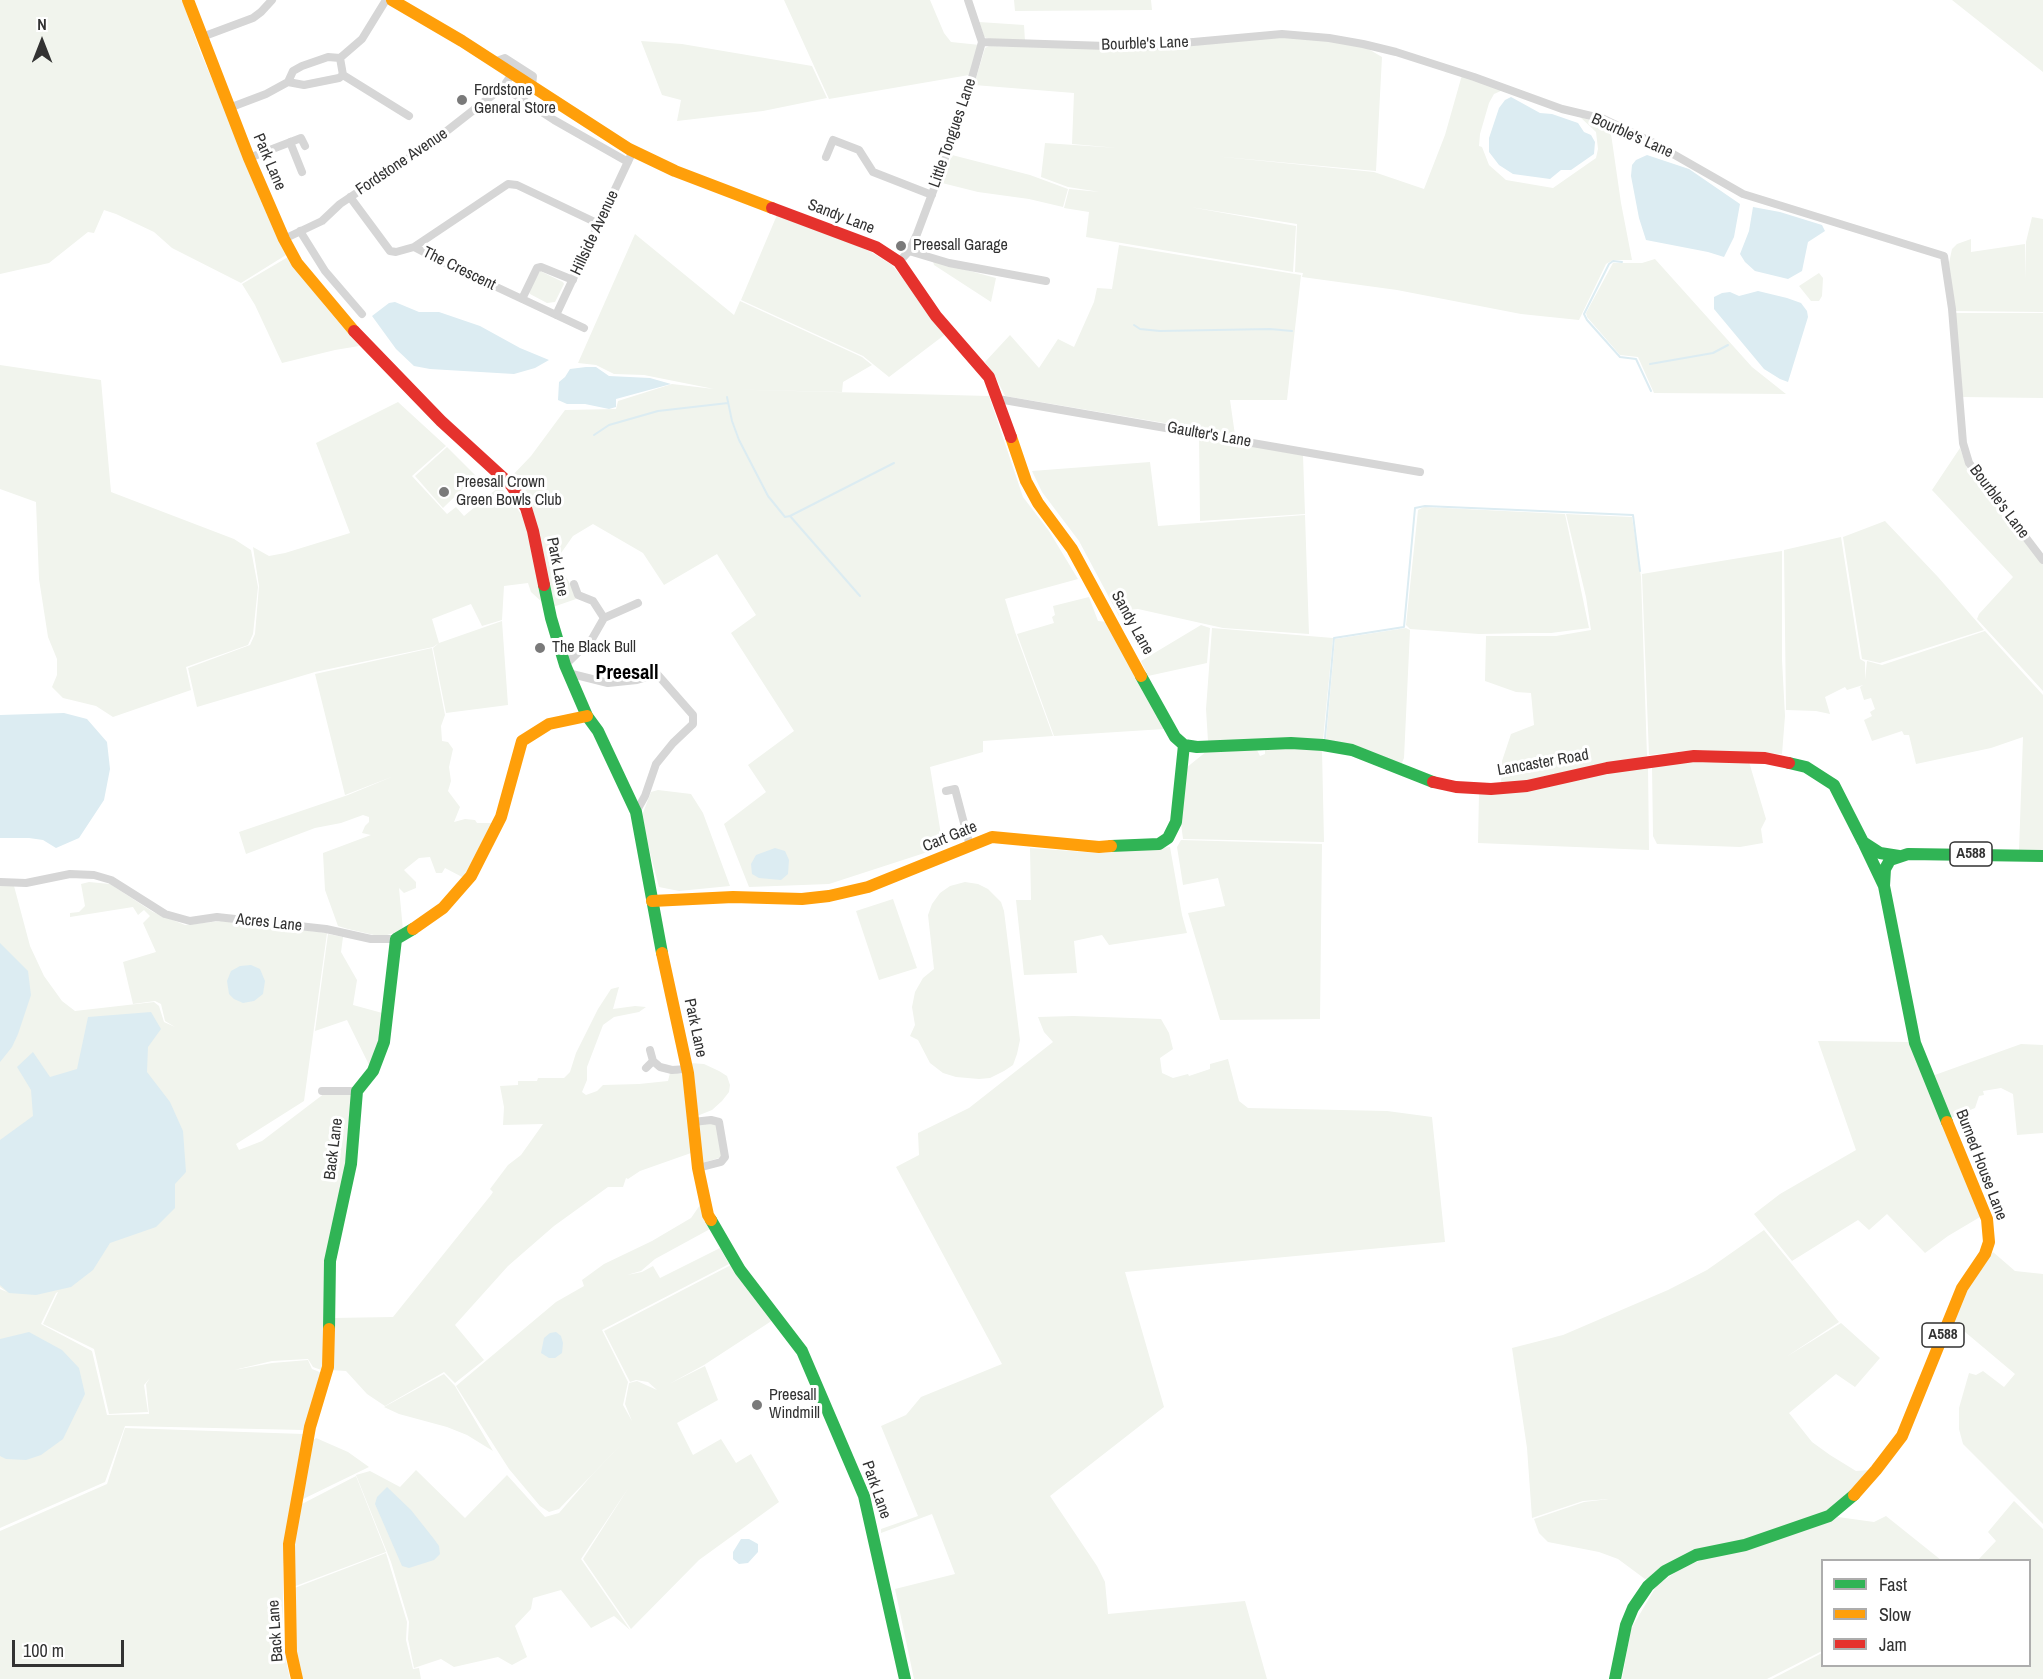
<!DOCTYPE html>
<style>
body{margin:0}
#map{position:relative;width:2043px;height:1679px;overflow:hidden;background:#fff;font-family:"Archivo Narrow",sans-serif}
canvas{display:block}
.legend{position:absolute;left:1821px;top:1559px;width:210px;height:108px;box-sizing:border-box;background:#fff;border:2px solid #adadad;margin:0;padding:8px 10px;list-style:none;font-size:18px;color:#323232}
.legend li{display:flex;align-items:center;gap:12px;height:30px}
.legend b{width:30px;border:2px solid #adadad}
.north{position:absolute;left:12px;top:12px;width:60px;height:60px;-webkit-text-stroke:4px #fff;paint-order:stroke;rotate:0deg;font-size:16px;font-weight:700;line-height:24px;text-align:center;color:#323232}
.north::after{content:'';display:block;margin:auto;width:21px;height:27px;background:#323232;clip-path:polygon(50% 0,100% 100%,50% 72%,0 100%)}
.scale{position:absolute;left:12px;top:1640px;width:112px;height:27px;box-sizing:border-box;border:3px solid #323232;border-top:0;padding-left:8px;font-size:18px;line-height:21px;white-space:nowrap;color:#323232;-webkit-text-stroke:4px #fff;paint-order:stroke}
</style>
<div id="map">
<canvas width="2043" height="1679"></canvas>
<ul class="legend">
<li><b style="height:8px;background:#30b455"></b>Fast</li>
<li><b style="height:8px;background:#ff9f0a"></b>Slow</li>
<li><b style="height:8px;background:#e5322d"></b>Jam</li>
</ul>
<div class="north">N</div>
<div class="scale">100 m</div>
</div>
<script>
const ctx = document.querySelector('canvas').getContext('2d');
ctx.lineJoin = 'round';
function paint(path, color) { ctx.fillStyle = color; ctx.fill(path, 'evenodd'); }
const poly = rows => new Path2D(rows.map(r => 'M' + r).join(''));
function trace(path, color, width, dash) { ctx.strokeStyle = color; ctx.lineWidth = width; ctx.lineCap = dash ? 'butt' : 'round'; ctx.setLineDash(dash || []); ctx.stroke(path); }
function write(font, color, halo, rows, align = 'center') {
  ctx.font = font + ' "Archivo Narrow",sans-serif'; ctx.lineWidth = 6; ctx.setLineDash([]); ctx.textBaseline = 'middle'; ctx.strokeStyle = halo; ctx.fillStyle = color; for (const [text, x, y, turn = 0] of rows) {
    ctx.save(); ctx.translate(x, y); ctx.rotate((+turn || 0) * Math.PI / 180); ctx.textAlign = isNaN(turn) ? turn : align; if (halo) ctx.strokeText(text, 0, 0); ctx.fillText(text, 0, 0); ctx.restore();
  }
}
paint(poly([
 [0,0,182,0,200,51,286,255,241,283,172,248,154,232,116,214,104,210,94,233,88,232,49,263,0,274],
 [784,0,930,0,944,33,951,42,980,45,969,75,829,99],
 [1014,0,1151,0,1152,10,1015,11],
 [1952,0,2043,0,2043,72],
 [979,22,1024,25,1025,41,989,39,984,37],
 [1276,36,1331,40,1365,47,1382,57,1376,171,1213,156,1374,172,1424,189,1445,135,1462,75,1503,90,1494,94,1489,103,1480,134,1479,146,1482,147,1489,165,1506,180,1553,188,1596,158,1598,149,1596,132,1580,117,1610,127,1621,203,1632,260,1613,260,1606,264,1579,320,1521,314,1397,290,1302,277,1303,273,1295,272,1297,224,1190,207,1296,226,1293,272,1086,237,1089,212,1064,208,1069,189,1100,192,1068,187,1041,177,1045,143,1118,148,1072,144,1074,93,974,85,985,48,989,46,1140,50],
 [641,41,682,44,812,66,827,98,763,111,677,121,681,100,662,95],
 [952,155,1030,175,1068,189,1063,207,1029,199,978,192,942,183],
 [777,215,839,237,871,252,892,265,947,333,889,377,863,356,741,300],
 [2032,217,2043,219,2043,312,1953,311,1949,263,1952,249,1957,244,1971,239,1971,252,2025,244,2025,280,2026,242],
 [635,234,734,315,740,301,862,357,872,365,843,382,842,392,715,389,989,396,1023,497,1049,531,1078,579,1005,599,1015,632,1053,736,983,741,983,752,930,767,943,847,829,884,749,887,724,824,766,792,748,765,794,731,731,633,756,615,717,554,664,585,643,553,593,524,573,536,559,556,562,570,573,589,576,599,553,607,510,478,531,456,565,410,616,409,618,401,672,384,714,389,644,375,614,374,596,365,578,363],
 [1119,245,1301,275,1287,400,1230,400,1235,435,1005,396,995,376,985,362,1010,335,1039,368,1058,339,1074,347,1094,302,1097,288,1112,289],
 [288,257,325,306,359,346,335,350,282,363,255,305,242,284],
 [1655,259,1752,367,1786,394,1654,393,1638,357,1620,355,1587,317,1586,313,1613,263,1642,263],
 [933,261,996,278,991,302,934,265],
 [540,271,563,282,564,284,555,302,547,303,530,294,529,291],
 [1819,273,1823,278,1822,296,1819,301,1811,301,1799,286],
 [1953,313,2043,313,2043,398,1962,397],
 [0,365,101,380,111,492,234,539,251,550,258,587,253,634,248,645,186,667,191,690,113,717,96,706,63,698,52,687,57,675,57,659,48,637,39,579,36,502,0,489],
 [398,402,446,446,412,476,447,514,456,507,464,516,500,486,508,496,530,526,543,603,531,592,528,583,504,586,502,620,482,626,471,604,432,619,439,643,433,647,315,672,197,707,188,668,250,645,255,634,259,586,253,547,269,556,285,553,350,533,316,443],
 [1199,435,1303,455,1305,514,1200,521],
 [447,447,476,476,443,508,415,476],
 [1960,448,1967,468,2043,565,2043,691,1977,619,1979,614,2013,577,1932,490],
 [1150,462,1158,526,1305,515,1309,634,1223,628,1138,609,1127,610,1119,616,1079,541,1042,492,1032,471],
 [1424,507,1565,514,1589,628,1551,633,1530,633,1479,634,1410,629,1406,625,1418,510],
 [1566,514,1632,517,1641,577,1647,756,1541,780,1501,785,1502,761,1511,734,1534,725,1531,693,1516,692,1485,681,1486,636,1556,636,1591,630,1586,597],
 [1885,521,1938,577,1984,630,1880,663,1862,659,1843,537],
 [1841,537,1860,659,1865,662,1865,680,1867,661,1882,665,1985,631,2043,695,2043,851,2019,850,2023,737,1991,748,1916,764,1909,735,1904,735,1902,731,1872,741,1864,720,1872,716,1870,712,1875,709,1871,698,1864,700,1860,687,1863,685,1847,690,1845,687,1825,697,1830,714,1816,711,1786,710,1784,550],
 [1782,551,1782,660,1785,716,1782,754,1695,750,1649,755,1642,574],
 [1089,597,1098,621,1108,622,1164,729,1054,736,1017,634,1054,623,1052,617,1055,615,1053,606],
 [502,621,508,705,446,713,433,648,439,643],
 [1201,625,1210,628,1207,663,1148,676,1141,661],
 [1212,628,1333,638,1323,740,1208,741,1206,709],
 [1406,628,1410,630,1404,758,1401,765,1355,745,1326,740,1335,639],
 [432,648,445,715,441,726,442,741,448,742,453,749,449,767,451,781,448,791,460,807,454,822,465,819,475,820,477,823,494,823,464,878,445,868,442,873,436,873,430,857,419,858,404,870,416,882,416,888,404,893,399,888,403,930,387,935,374,935,348,929,338,926,325,890,323,853,371,835,362,833,365,826,369,822,369,817,363,815,341,823,315,828,246,854,239,832,348,795,394,776,345,795,315,674],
 [1302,748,1322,750,1324,842,1183,839,1181,823,1186,768,1207,751,1257,750,1260,756,1265,754,1265,749],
 [1684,761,1749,762,1766,819,1761,829,1763,843,1740,847,1657,844,1653,836,1652,765],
 [1648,766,1649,850,1478,843,1479,793],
 [658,790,691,794,703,813,730,886,679,891,659,887,641,818,651,792],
 [1181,840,1322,844,1320,1019,1220,1020,1188,913,1225,906,1218,878,1183,885,1177,847],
 [1170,847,1182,915,1187,933,1109,945,1102,935,1074,941,1077,973,1024,975,1016,900,1031,900,1030,848,1098,853],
 [89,882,110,884,153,912,185,925,221,921,327,933,304,1101,236,1144,239,1150,262,1141,325,1093,351,1094,352,1106,324,1371,313,1367,308,1359,272,1361,234,1370,272,1363,308,1360,312,1369,322,1373,304,1430,125,1426,105,1482,0,1528,0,1289,7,1292,0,1287,0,885,14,886,30,946,44,976,62,1001,75,1011,154,1002,159,1006,164,1022,175,1027,165,1021,161,1004,155,1001,133,1004,123,962,156,952,143,923,150,916,144,910,138,915,133,907,70,917,70,913,79,912,85,906,81,884],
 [58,1292,43,1324,94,1349,109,1414,148,1412,144,1385,150,1378,146,1384,149,1414,107,1415,92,1351,41,1324,56,1293],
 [965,882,978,884,988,889,1001,902,1004,911,1020,1040,1017,1054,1013,1065,1004,1071,990,1078,979,1079,956,1077,943,1073,930,1063,918,1040,910,1036,915,1025,912,1007,915,992,923,978,934,969,928,915,932,904,940,893,950,886],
 [893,899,917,968,879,980,856,911],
 [328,934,343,937,341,952,357,980,353,1005,386,1014,371,1069,347,1020,315,1031],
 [619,987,613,1009,635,1006,646,1007,639,1012,614,1017,603,1025,587,1067,587,1080,582,1092,586,1095,597,1091,603,1085,639,1084,668,1081,670,1073,674,1072,684,1075,691,1153,640,1171,628,1179,626,1178,623,1187,608,1187,554,1226,508,1266,455,1325,484,1360,455,1383,444,1372,385,1406,367,1394,346,1371,330,1370,332,1318,393,1317,491,1195,493,1192,490,1189,508,1165,521,1155,543,1124,503,1125,504,1107,500,1086,518,1085,518,1081,537,1081,538,1078,564,1078,570,1072,576,1053,598,1009,611,989],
 [1073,1016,1161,1019,1169,1033,1173,1049,1160,1058,1162,1073,1173,1078,1188,1074,1189,1076,1210,1069,1210,1064,1228,1059,1239,1101,1248,1108,1387,1111,1432,1117,1445,1242,1125,1272,1164,1407,1050,1496,1097,1566,1105,1582,1108,1614,1245,1601,1267,1679,914,1679,895,1589,955,1574,932,1514,881,1533,881,1529,918,1516,881,1426,906,1415,921,1397,1002,1364,896,1167,919,1155,918,1133,969,1108,1053,1042,1044,1032,1038,1017],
 [1818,1041,1910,1042,1980,1217,1948,1236,1925,1253,1887,1214,1869,1230,1858,1220,1792,1261,1754,1214,1780,1194,1856,1150],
 [2021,1044,2043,1045,2043,1133,2017,1135,2013,1094,2001,1088,1983,1091,1984,1095,1979,1096,1975,1108,1948,1119,1932,1076],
 [690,1063,704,1064,719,1071,727,1076,730,1085,729,1092,722,1101,712,1110,697,1116],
 [711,1122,716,1124,722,1157,703,1163,698,1125],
 [700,1205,710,1229,655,1259,641,1271,627,1275,642,1272,653,1266,660,1278,720,1248,729,1264,602,1330,628,1382,623,1405,632,1421,625,1404,629,1383,637,1381,657,1390,648,1382,636,1380,630,1382,604,1331,731,1265,773,1320,704,1365,669,1384,705,1366,718,1400,677,1423,693,1455,721,1439,736,1463,751,1454,779,1502,699,1560,631,1629,583,1559,629,1487,581,1559,630,1630,614,1616,591,1628,561,1590,533,1598,531,1609,515,1626,527,1657,512,1665,498,1657,454,1667,441,1659,414,1668,408,1639,409,1622,391,1562,356,1475,370,1471,400,1487,416,1470,465,1518,507,1475,545,1517,559,1513,591,1476,636,1429,559,1509,549,1512,540,1506,509,1469,456,1386,556,1302,584,1286,582,1280,604,1264,652,1241,691,1218],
 [1764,1230,1839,1322,1786,1357,1841,1323,1880,1358,1855,1387,1836,1374,1789,1413,1812,1442,1830,1455,1856,1471,1870,1470,1833,1509,1650,1580,1645,1579,1618,1559,1599,1552,1548,1542,1539,1533,1534,1519,1584,1502,1609,1499,1583,1501,1532,1518,1527,1448,1512,1348,1563,1335,1668,1290,1707,1270],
 [1993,1252,2015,1271,2043,1274,2043,1524,1963,1444,1959,1429,1959,1408,1969,1373,1976,1375,1983,1371,2004,1387,2015,1374,1952,1321,1965,1291],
 [444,1374,455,1386,493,1451,467,1435,447,1427,399,1414,384,1407],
 [125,1428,304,1434,289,1513,283,1567,283,1646,290,1679,0,1679,0,1531,107,1484],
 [316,1438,348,1452,369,1467,299,1501,311,1442],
 [356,1476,386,1552,293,1587,290,1550,300,1505],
 [2014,1501,2043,1529,2043,1679,1772,1679,1822,1653,1822,1666,2030,1666,2030,1560,1978,1560,1996,1541,1988,1532],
 [1886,1516,1941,1560,1822,1560,1822,1651,1767,1679,1622,1679,1631,1629,1657,1585,1692,1561,1791,1534,1838,1517,1874,1522],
 [386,1553,407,1622,406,1640,413,1669,419,1668,421,1679,301,1679,293,1645,292,1589]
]), '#f1f4ed');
paint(poly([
 [1511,97,1540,113,1552,114,1578,123,1584,132,1591,135,1595,142,1594,154,1571,170,1561,170,1550,179,1513,174,1499,165,1489,152,1489,138,1499,108,1505,100],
 [1647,155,1689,169,1740,204,1734,237,1724,257,1708,252,1646,240,1639,218,1631,176,1632,165,1636,160],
 [1753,207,1780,212,1822,225,1825,231,1808,242,1802,271,1788,279,1755,271,1745,262,1740,254,1749,231],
 [1758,291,1787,298,1801,303,1807,311,1808,317,1788,382,1780,379,1764,369,1714,309,1714,297,1722,293,1730,292,1739,296],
 [395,302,419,312,439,312,480,326,520,348,549,360,535,368,514,374,430,369,414,366,396,349,372,316,389,303],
 [586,367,596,367,609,376,650,378,671,384,616,399,616,407,609,409,585,404,567,404,558,400,559,382,565,377,570,369],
 [64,713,87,719,107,742,110,769,104,800,79,838,56,848,43,840,29,838,0,838,0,715],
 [775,848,785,851,789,860,788,874,781,880,759,878,752,874,751,864,756,855],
 [0,943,28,971,31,995,18,1034,12,1047,0,1062],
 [251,965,260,969,265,981,263,994,254,1001,243,1003,234,999,229,994,227,981,231,971,240,966],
 [151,1012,161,1029,148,1047,147,1072,170,1102,183,1131,186,1172,175,1184,175,1208,156,1227,110,1243,93,1270,71,1287,36,1295,9,1293,0,1285,0,1140,33,1116,31,1090,17,1067,33,1052,50,1077,77,1069,88,1017],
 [29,1332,62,1350,79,1368,85,1394,63,1439,41,1455,26,1460,6,1459,0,1456,0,1339],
 [556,1332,561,1336,563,1343,562,1353,555,1358,549,1358,541,1353,544,1338,550,1333],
 [387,1487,411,1510,434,1539,439,1546,440,1554,434,1560,409,1568,402,1566,375,1504,377,1497],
 [741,1539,749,1539,758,1544,758,1552,748,1563,739,1564,733,1559,733,1552]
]), '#dcecf2');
trace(poly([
 [1622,262,1613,261,1609,264,1584,314,1587,320,1620,357,1636,359,1651,391],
 [1134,325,1140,329,1160,331,1270,329,1292,331],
 [1650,364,1713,353,1728,345],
 [727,397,732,421,739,440,768,496,785,517,790,516,860,596],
 [594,435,609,425,658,411,728,403],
 [790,516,894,463],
 [1325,738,1334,638,1404,627,1415,508,1425,506,1633,515,1640,571]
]), '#dcecf2', 2);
trace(poly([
 [202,37,253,18,261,12,272,0],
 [982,42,1138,47,1282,34,1329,38,1363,44,1396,52,1474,77,1562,109,1604,119,1652,142,1743,194,1944,256,1952,309,1963,443,1969,463,2043,560],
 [494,62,505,58,533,76,532,87],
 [343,75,409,116],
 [288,82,304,85,339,78,343,75,340,58],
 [503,87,554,120,628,162],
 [229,108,266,94,288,82,293,71,302,66,328,57,340,58,362,39,386,0],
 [290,142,302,172],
 [826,157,833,140,859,150,873,172,932,195],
 [249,158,301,138,305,146],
 [350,197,390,251,396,252,414,247,441,261,584,328],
 [300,231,325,271,362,314],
 [284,239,322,221,340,204,434,141,503,87,512,74],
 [414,247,508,184,517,185,599,224],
 [909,251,949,263,1046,281],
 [899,262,909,251,917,234,935,186,966,99,982,42,968,0],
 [522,299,537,268,541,267,573,280],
 [556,315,633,151],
 [998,399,1420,472],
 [574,584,578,595,593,601,604,618],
 [565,665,592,639,604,618,638,603],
 [568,673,608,683,637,680,657,674,693,715,693,724,673,743,656,764,645,796,636,812],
 [946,791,955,789,970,846],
 [0,882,26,883,70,874,94,875,111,880,165,914,190,921,217,917,326,929,371,939,396,939],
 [650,1050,653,1061,660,1067,672,1070,687,1069],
 [646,1068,653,1061],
 [322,1091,357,1091],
 [693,1122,711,1120,719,1122,725,1157,721,1162,698,1168]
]), '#d6d6d6', 8);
trace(poly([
 [544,585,551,618,565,665,587,716,598,731,636,812,662,953],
 [1141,676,1175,737,1184,745,1197,747,1291,743,1323,745,1352,750,1433,782],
 [1789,763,1806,767,1834,785,1863,842,1880,853,1899,856],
 [1864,844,1884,886],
 [1111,846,1159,844,1168,838,1176,822,1184,745],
 [1947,1122,1915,1043,1884,886,1885,869,1890,860,1908,854,2043,856],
 [711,1220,740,1270,802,1351,864,1496,905,1679],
 [329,1329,330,1261,351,1164,357,1091,373,1071,384,1042,396,939,413,929],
 [1615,1679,1626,1625,1633,1608,1648,1586,1665,1571,1696,1555,1745,1545,1829,1516,1854,1495]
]), '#30b455', 12);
trace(poly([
 [188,0,249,158,284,239,297,263,354,331],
 [392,0,462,41,629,149,675,171,772,208],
 [1011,437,1026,481,1038,503,1072,549,1141,676],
 [652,901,733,897,802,899,829,896,868,887,992,837,1099,847,1111,846],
 [413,929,443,908,471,876,501,817,522,741,549,724,587,716],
 [662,953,688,1073,698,1168,708,1215,711,1220],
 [1854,1495,1876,1470,1902,1436,1962,1288,1985,1254,1989,1242,1987,1219,1947,1122],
 [297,1679,291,1652,289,1544,310,1427,328,1367,329,1329]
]), '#ff9f0a', 12);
trace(poly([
 [772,208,876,247,899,262,936,316,989,377,1011,437],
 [354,331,441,421,511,485,526,508,533,531,544,585],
 [1433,782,1456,787,1491,789,1527,786,1607,768,1694,756,1765,758,1789,763]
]), '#e5322d', 12);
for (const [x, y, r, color] of [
 [462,100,6,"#7a7a7a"],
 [901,246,6,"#7a7a7a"],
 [444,492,6,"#7a7a7a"],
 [540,648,6,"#7a7a7a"],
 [757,1405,6,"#7a7a7a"]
]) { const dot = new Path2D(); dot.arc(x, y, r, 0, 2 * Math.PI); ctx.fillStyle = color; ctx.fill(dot); trace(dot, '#fff', 2); }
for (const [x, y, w] of [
 [1971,854,42],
 [1943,1335,42]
]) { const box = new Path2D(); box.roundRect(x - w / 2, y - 12, w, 24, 4.5); ctx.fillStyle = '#fff'; ctx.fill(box); trace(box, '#323232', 1.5); }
write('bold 15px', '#323232', null, [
 ["A588",1971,854],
 ["A588",1943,1335]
]);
write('16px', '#323232', '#fff', [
 ["Bourble's Lane",1145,44,-2],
 ["Little Tongues Lane",953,133,-71],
 ["Bourble's Lane",1632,136,24],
 ["Park Lane",269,162,67],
 ["Fordstone Avenue",402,162,-34],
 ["Sandy Lane",841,217,21],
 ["Hillside Avenue",595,233,-65],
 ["The Crescent",459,269,26],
 ["Gaulter's Lane",1209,435,10],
 ["Bourble's Lane",1999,502,53],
 ["Park Lane",557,567,79],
 ["Sandy Lane",1132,623,61],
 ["Lancaster Road",1543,763,-10],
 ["Cart Gate",950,837,-22],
 ["Acres Lane",269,923,6],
 ["Park Lane",695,1028,78],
 ["Back Lane",334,1149,-83],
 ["Burned House Lane",1981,1165,69],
 ["Park Lane",876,1490,71],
 ["Back Lane",276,1631,-94]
]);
write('16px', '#323232', '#fff', [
 ["Fordstone",474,91],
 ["General Store",474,109],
 ["Preesall Garage",913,246],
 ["Preesall Crown",456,483],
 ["Green Bowls Club",456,501],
 ["The Black Bull",552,648],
 ["Preesall",769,1396],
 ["Windmill",769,1414]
], 'left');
write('bold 20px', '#000', '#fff', [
 ["Preesall",627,674]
]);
</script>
